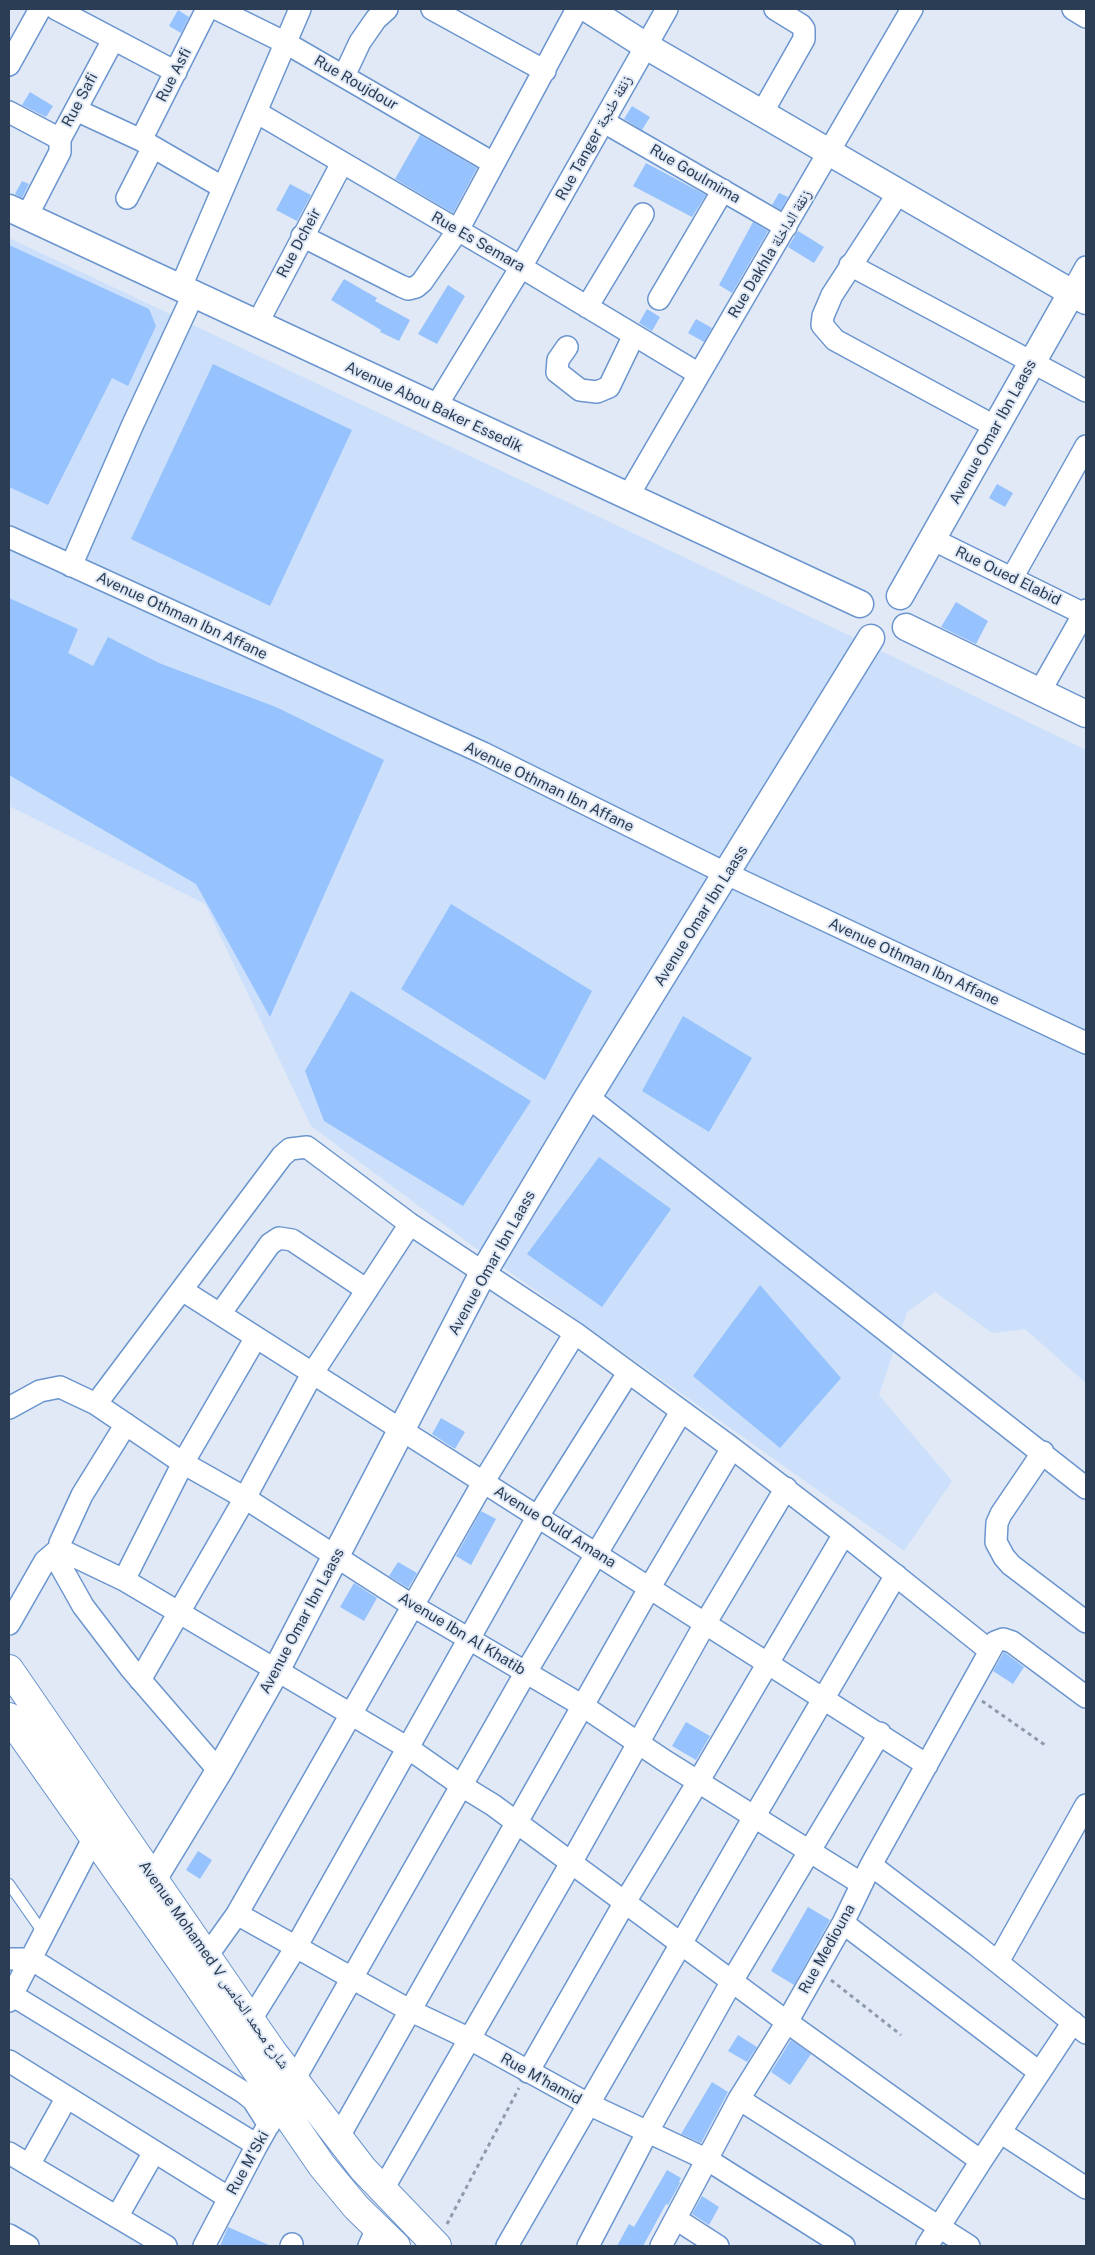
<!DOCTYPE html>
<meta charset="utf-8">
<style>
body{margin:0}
#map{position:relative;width:1095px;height:2255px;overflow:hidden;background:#e0e9f5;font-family:"Public Sans",sans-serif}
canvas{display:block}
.frame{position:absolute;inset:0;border:10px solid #2b3d55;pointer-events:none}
</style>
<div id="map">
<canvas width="1095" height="2255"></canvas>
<div class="frame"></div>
</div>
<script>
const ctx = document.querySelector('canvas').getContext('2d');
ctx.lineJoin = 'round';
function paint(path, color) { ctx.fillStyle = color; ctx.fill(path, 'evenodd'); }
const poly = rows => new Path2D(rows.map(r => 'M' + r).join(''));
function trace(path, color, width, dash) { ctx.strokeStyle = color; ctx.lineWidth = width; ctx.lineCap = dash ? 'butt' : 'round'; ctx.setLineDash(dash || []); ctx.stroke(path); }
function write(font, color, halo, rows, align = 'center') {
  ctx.font = font + ' "Public Sans","Noto Naskh Arabic",sans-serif'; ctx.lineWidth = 4; ctx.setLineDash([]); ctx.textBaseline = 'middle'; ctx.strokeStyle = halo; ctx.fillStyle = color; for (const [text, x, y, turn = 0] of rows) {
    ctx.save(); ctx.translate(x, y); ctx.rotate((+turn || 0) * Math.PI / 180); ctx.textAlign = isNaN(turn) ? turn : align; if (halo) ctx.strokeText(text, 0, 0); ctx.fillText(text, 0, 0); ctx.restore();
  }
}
paint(poly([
 [9,238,838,630,1086,750,1086,1383,1025,1329,992,1333,935,1292,907,1312,879,1395,952,1481,904,1551,470,1244,311,1126,205,904,9,806]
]), '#cce0fb');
paint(poly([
 [178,10,189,17,181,33,169,26],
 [30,92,53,106,46,117,22,105],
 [632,106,650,117,642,130,624,119],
 [420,135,477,168,453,213,395,179],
 [646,163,706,195,692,217,633,186],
 [22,181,29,184,22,198,15,194],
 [290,184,311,195,297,221,276,210],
 [779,193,788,197,781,210,772,205],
 [753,222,768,231,732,293,719,285],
 [798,231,824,247,814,263,788,247],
 [9,245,149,309,156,326,128,386,112,378,48,505,9,487],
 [344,279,377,298,375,301,410,320,399,341,380,332,381,330,331,300],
 [448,285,465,296,437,344,418,334],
 [647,309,660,317,652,331,639,323],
 [696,319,712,328,704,342,688,333],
 [213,364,352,430,270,606,131,539],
 [997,484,1013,493,1005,507,989,498],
 [9,598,78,629,68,653,93,666,108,637,159,663,276,707,384,760,270,1017,196,884,9,775],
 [956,602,988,621,976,644,941,627],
 [451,904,592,991,545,1080,401,989],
 [351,991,531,1101,463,1206,324,1121,305,1071],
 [683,1016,752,1058,709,1132,642,1091],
 [599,1157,671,1209,602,1307,527,1254],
 [760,1285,841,1378,780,1448,693,1376],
 [441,1418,465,1432,455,1449,432,1434],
 [481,1511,496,1519,471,1565,456,1556],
 [398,1562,417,1573,408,1588,389,1576],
 [354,1583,377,1598,364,1621,340,1607],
 [1004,1652,1024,1667,1013,1684,993,1671],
 [686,1722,710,1736,696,1760,672,1746],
 [198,1851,212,1860,200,1879,186,1870],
 [808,1907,830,1920,794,1985,771,1971],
 [738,2035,757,2047,747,2062,728,2051],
 [791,2040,811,2054,790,2085,771,2072],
 [712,2082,728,2092,701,2143,681,2134],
 [667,2170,681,2178,679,2182,680,2183,668,2205,666,2204,643,2246,617,2246,629,2224,634,2227],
 [702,2196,719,2207,709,2225,692,2214],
 [228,2227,271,2246,220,2246]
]), '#96c2fe');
const service = poly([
 [9,1884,44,1934]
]);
const minor = poly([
 [56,9,176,72],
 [217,9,286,43,493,163],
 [432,9,545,71],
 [1073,9,1086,17],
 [9,65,40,9],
 [344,76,360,42,376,19,387,9],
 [76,110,141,140,222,187],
 [9,112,60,139],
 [256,112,521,267,699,374],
 [762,113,804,39,804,29,801,25,775,9],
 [604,122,786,227],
 [141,140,207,9],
 [899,192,832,295,823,316,822,325,835,340,996,427],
 [127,198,153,147],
 [27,216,60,152,60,139,113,40],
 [302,236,401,286,408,289,416,287,422,282,458,230,577,9],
 [850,265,1086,391],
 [180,289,300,9],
 [1072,292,1086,267],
 [659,299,723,190],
 [587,307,643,214],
 [257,324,342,163],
 [567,347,558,360,557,372,580,390,597,392,609,387,634,335],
 [435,408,521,267,667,9],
 [627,498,912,9],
 [9,537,483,753,727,874,1086,1043],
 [932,539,1084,614],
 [71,566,133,424,193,295],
 [1012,578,1086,446],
 [1039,693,1086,610],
 [588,1097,1086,1488],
 [182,1290,927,1765],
 [220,1314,270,1244,279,1238,292,1240,367,1290],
 [96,1404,282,1156,290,1149,307,1147,410,1224,575,1333,732,1448,844,1534,989,1650],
 [9,1408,40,1391,60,1387,96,1404,183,1463,245,1498,413,1606,583,1706,665,1761,862,1884],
 [126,1424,82,1495,60,1543,58,1556,60,1565,83,1606,131,1669,219,1771],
 [1043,1452,1001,1514,997,1523,996,1542,1004,1557,1011,1565,1086,1622],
 [124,1580,183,1463,255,1339],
 [9,1624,45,1561,59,1549,124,1580,408,1748,462,1786,493,1805,787,2022,981,2161],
 [140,1680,245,1498,312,1374,410,1224],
 [871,1865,976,1945,1086,2033],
 [237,1914,411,2011,470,2039,588,2104,708,2160,844,2246],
 [843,1923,1039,2072],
 [207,1956,237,1914,484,1481,575,1333],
 [9,1959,31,1959,243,2092,253,2100,269,2125],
 [998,1962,1086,1805],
 [12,1995,257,2145],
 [9,2001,94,1837],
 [250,2021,296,1947,538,1516,628,1373],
 [9,2061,229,2198],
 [528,2072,625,1902,698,1782,844,1534],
 [739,2099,969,2246],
 [1000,2132,1086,2188],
 [338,2138,650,1587,732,1448],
 [9,2153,166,2246],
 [29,2165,67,2097],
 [383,2189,571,1863,706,1622,786,1488],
 [117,2217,154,2152],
 [676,2219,718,2246],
 [9,2235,28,2246],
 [204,2246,257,2145,526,1672,681,1412],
 [291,2246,292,2244],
 [369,2246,377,2229],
 [507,2246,754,1817,896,1575],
 [588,2246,648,2131,732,1981,880,1733],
 [661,2246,739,2099,787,2022,843,1923,871,1865,995,1642,1003,1639,1012,1642,1086,1697],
 [927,2246,981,2161,1073,2022]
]);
const tertiary = poly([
 [588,9,646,46,1086,301],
 [9,208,860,604],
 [900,596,1072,292],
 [906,627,1086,714],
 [143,1896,219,1771,277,1669,483,1273,588,1097,871,638]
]);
const primary = poly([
 [9,1669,272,2051,363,2169,437,2246],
 [9,1717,188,1971,322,2166,356,2207,396,2246]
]);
trace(service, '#6b95ce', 12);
trace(minor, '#6b95ce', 24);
trace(tertiary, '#6b95ce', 29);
trace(primary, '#6b95ce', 30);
trace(poly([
 [982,1701,1045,1745],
 [831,1980,901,2035],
 [447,2224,519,2088]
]), '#8e9bad', 3, [4, 4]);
trace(service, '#fff', 10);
trace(minor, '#fff', 21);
trace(tertiary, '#fff', 26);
trace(primary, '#fff', 28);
write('15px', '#2b3d55', '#e0e9f5', [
 ["Rue Asfi",174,75,-63],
 ["Rue Roujdour",356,83,30],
 ["Rue Safi",80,100,-62],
 ["Rue Tanger زنقة طنجة",594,138,-61],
 ["Rue Goulmima",695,174,30],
 ["Rue Es Semara",478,242,30],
 ["Rue Dcheir",299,243,-62],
 ["Rue Dakhla زنقة الداخلة",770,254,-59],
 ["Avenue Abou Baker Essedik",434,407,25],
 ["Avenue Omar Ibn Laass",993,432,-61],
 ["Rue Oued Elabid",1008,576,26],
 ["Avenue Othman Ibn Affane",182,616,25],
 ["Avenue Othman Ibn Affane",549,787,26],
 ["Avenue Omar Ibn Laass",701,916,-58],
 ["Avenue Othman Ibn Affane",914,962,25],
 ["Avenue Omar Ibn Laass",492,1263,-61],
 ["Avenue Ould Amana",555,1527,32],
 ["Avenue Omar Ibn Laass",302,1621,-62],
 ["Avenue Ibn Al Khatib",462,1634,31],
 ["Rue Mediouna",827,1949,-61],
 ["Avenue Mohamed V شارع محمد الخامس",214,1965,55],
 ["Rue M'hamid",541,2079,29],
 ["Rue M'Ski",248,2163,-61]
]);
</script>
